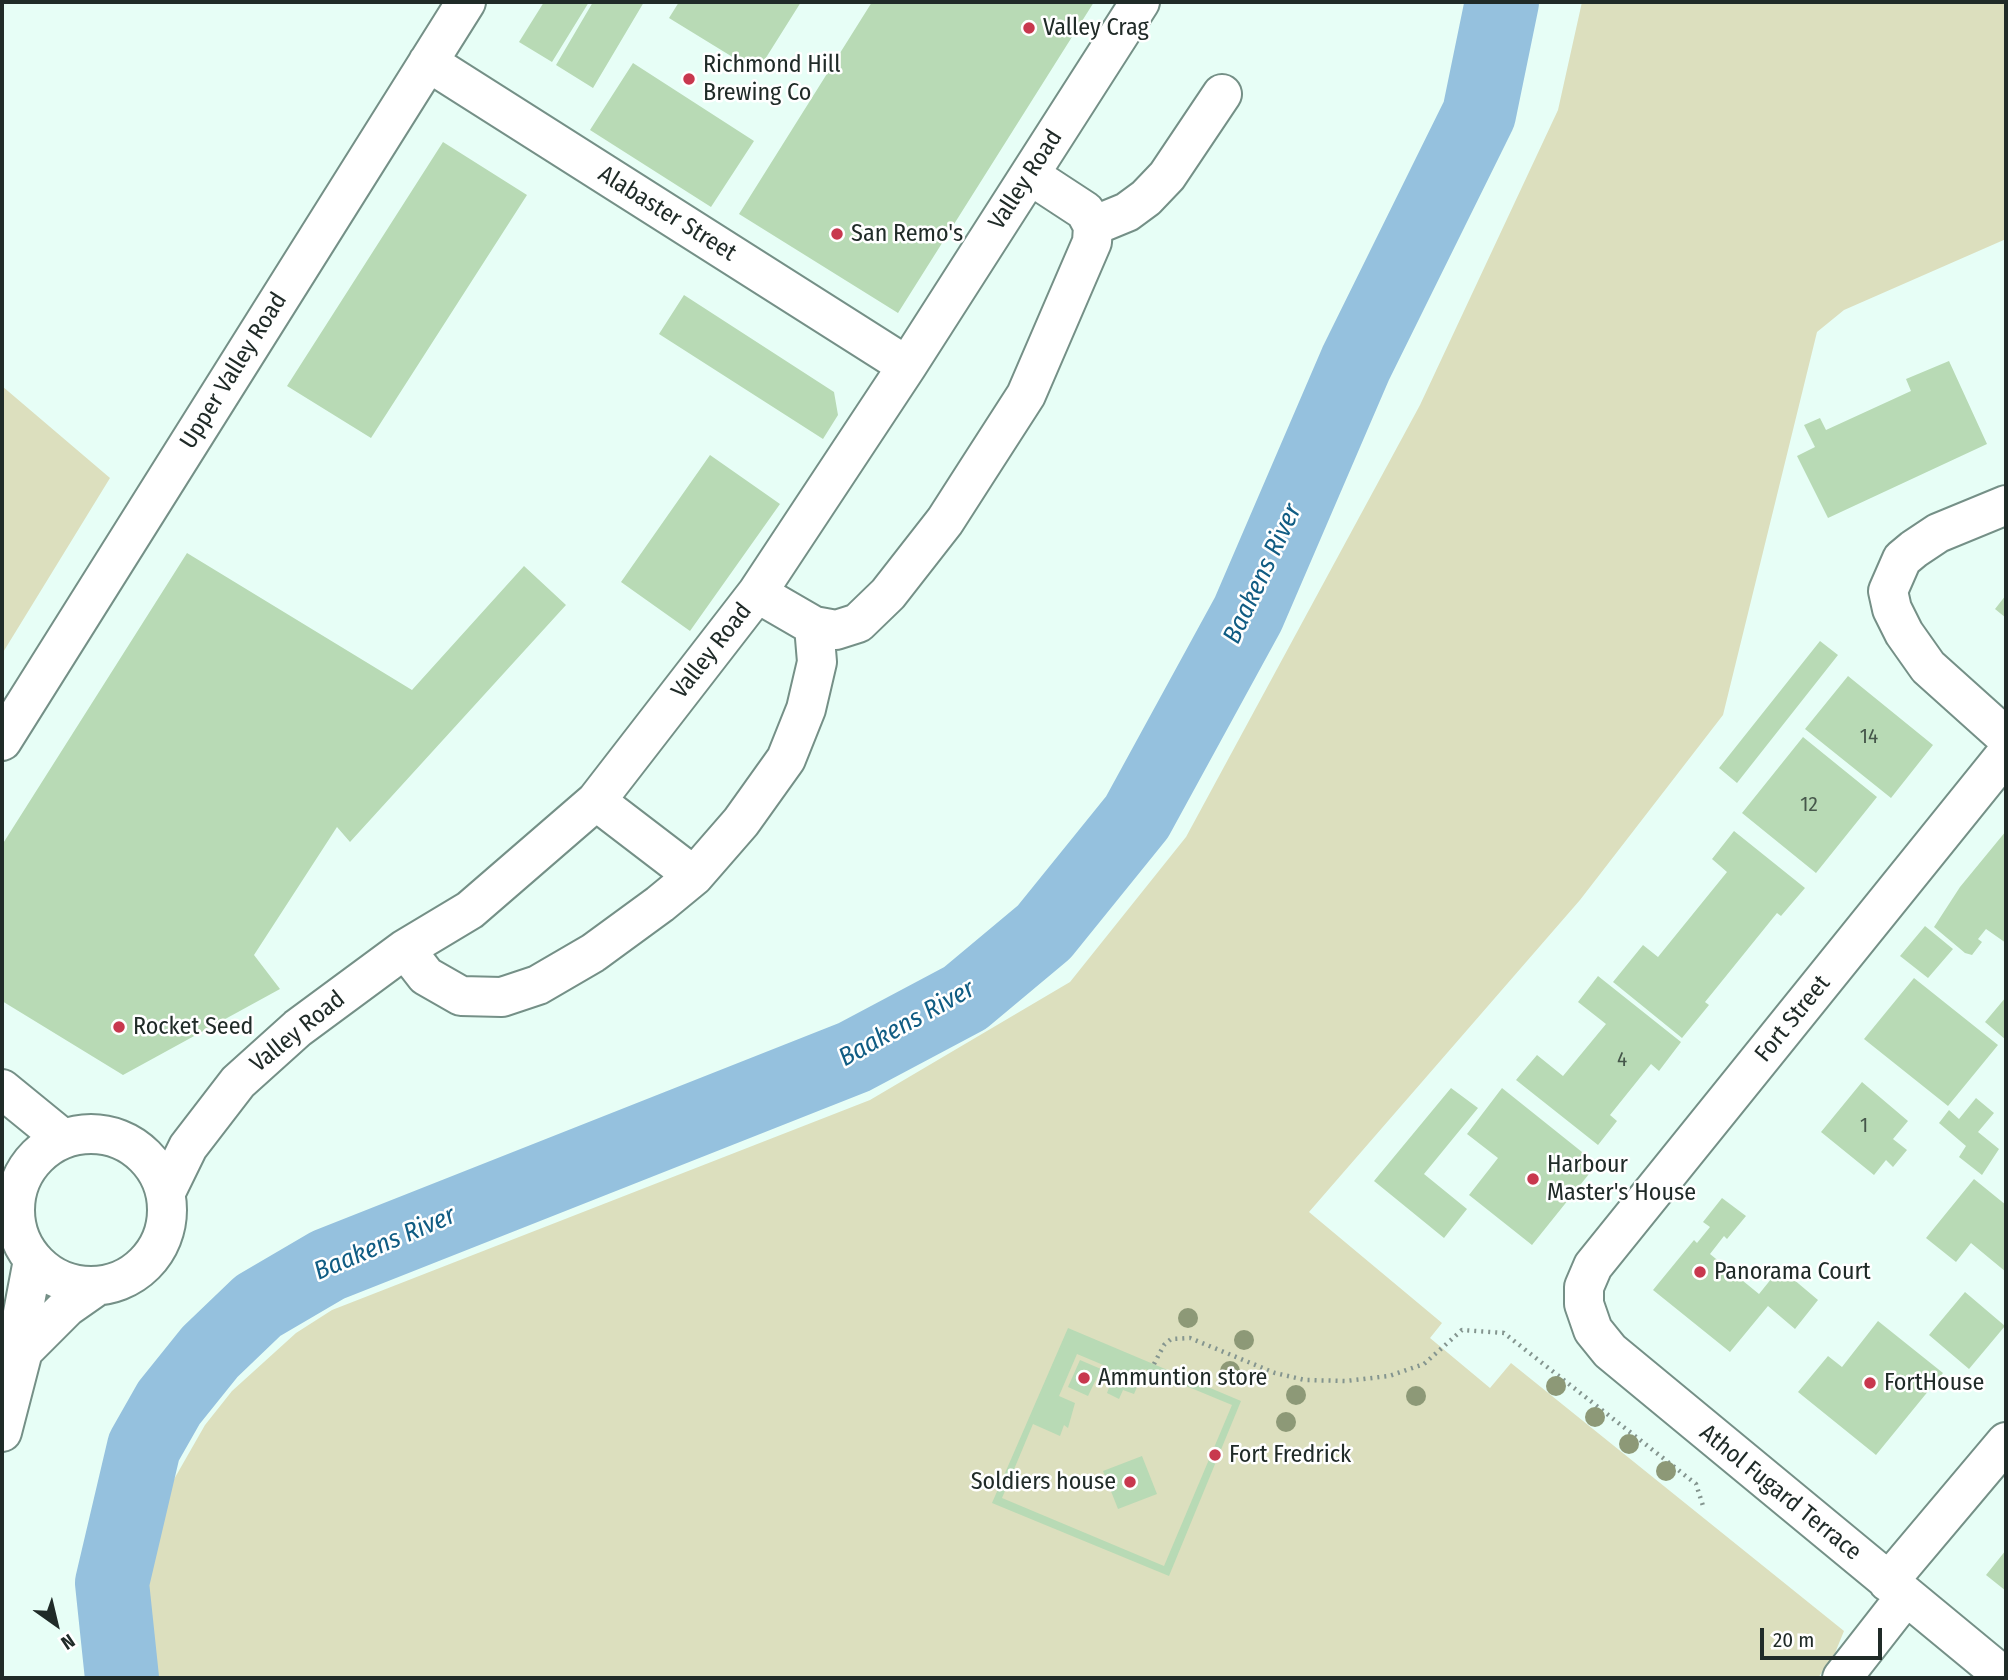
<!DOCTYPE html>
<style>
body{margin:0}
#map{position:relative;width:2008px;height:1680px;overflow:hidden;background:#e7fef6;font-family:"Fira Sans Condensed",sans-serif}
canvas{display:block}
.frame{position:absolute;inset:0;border:4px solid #202b28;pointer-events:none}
.north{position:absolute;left:21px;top:1589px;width:70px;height:70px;-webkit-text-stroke:5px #fff;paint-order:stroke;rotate:146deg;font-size:19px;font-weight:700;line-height:28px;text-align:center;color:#202b28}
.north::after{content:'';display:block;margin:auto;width:24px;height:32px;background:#202b28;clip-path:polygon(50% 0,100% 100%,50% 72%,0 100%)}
.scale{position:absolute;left:1760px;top:1628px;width:122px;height:32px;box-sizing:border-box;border:4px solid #202b28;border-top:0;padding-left:9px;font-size:21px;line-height:24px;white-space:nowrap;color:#202b28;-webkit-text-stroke:5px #fff;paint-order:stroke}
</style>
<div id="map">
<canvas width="2008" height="1680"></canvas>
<div class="frame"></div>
<div class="north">N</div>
<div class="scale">20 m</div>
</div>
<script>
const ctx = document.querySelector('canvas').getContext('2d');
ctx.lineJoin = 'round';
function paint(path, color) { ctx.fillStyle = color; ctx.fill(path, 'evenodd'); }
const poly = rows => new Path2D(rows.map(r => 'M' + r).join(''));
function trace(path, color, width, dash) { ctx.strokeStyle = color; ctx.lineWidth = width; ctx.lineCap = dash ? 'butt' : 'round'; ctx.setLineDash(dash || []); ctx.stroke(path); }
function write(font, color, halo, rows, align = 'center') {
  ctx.font = font + ' "Fira Sans Condensed",sans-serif'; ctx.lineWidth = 5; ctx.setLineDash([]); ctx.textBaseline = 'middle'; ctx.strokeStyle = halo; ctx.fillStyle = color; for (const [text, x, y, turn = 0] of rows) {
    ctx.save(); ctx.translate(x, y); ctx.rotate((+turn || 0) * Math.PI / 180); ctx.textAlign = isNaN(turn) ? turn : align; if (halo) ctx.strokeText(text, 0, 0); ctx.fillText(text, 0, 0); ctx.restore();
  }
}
paint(poly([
 [1582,2,2006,2,2006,239,1844,310,1817,332,1723,715,1580,900,1309,1212,1442,1323,1430,1338,1490,1388,1511,1363,1844,1631,1835,1653,1818,1678,155,1678,144,1593,151,1534,165,1495,205,1425,232,1391,296,1333,332,1310,870,1100,1070,982,1186,837,1420,405,1558,110],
 [2,386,110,478,2,654]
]), '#dcdfbe');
trace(poly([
 [122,1678,112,1583,144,1447,169,1403,210,1352,258,1306,328,1265,854,1057,965,998,1044,932,1137,817,1248,614,1356,363,1479,114,1502,2]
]), '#95c1de', 74);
paint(poly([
 [544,2,589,2,552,62,519,42],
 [593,2,644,2,593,88,556,65],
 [679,2,801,2,757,72,669,18],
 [872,2,1094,2,898,313,739,214],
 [633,63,754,141,711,207,590,130],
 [443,142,527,195,371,438,287,386],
 [684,295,834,392,838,415,823,439,659,334],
 [1949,361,1987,444,1828,518,1797,456,1815,447,1804,425,1820,418,1826,430,1911,391,1906,379],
 [710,455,780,504,690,631,621,582],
 [187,553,412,690,524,566,566,605,350,842,337,827,254,955,280,989,123,1075,2,1001,2,845],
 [2006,595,2006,618,1995,609],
 [1820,641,1838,655,1737,783,1719,768],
 [1848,676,1933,745,1891,798,1805,729],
 [1803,737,1877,797,1816,873,1742,813],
 [1734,831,1805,888,1781,916,1777,913,1705,1002,1709,1005,1682,1038,1613,982,1643,945,1658,957,1727,872,1712,859],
 [2006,831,2006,943,1986,929,1978,939,1982,942,1972,955,1965,953,1934,927,1960,887],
 [1925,926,1953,949,1928,978,1900,956],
 [1598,976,1681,1042,1659,1071,1651,1064,1610,1115,1617,1121,1598,1145,1516,1080,1537,1055,1563,1076,1606,1024,1578,1002],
 [1914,978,1998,1045,1948,1106,1864,1039],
 [2006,997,2006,1040,1985,1022],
 [1862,1082,1908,1121,1893,1139,1907,1150,1893,1167,1886,1160,1874,1175,1821,1132],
 [1451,1088,1478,1108,1424,1174,1467,1209,1444,1238,1374,1181],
 [1502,1088,1597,1164,1532,1245,1469,1195,1498,1158,1467,1134],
 [1976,1098,1994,1113,1978,1132,1999,1149,1982,1175,1959,1157,1966,1146,1939,1123,1949,1110,1959,1119],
 [1974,1179,2006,1205,2006,1272,1971,1243,1956,1262,1926,1238],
 [1722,1198,1746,1216,1727,1239,1724,1236,1710,1254,1759,1294,1780,1268,1818,1300,1795,1329,1768,1306,1730,1352,1653,1290,1694,1240,1697,1243,1710,1227,1703,1222],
 [1965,1292,2005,1326,1969,1369,1929,1335],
 [1878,1321,1943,1373,1876,1455,1798,1392,1828,1356,1842,1367],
 [1068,1328,1241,1401,1169,1576,992,1503],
 [1077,1354,1108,1367,1102,1381,1110,1385,1107,1393,1119,1399,1123,1390,1134,1394,1145,1369,1232,1405,1164,1566,1002,1498,1033,1424,1060,1436,1064,1425,1068,1428,1075,1403,1059,1396],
 [1080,1360,1101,1369,1088,1396,1068,1387],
 [1142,1456,1157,1494,1118,1509,1103,1471],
 [2006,1550,2006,1591,1986,1575]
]), '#b8dab5');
const minor = poly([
 [428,62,907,366],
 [1093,226,1127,212,1146,198,1167,176,1222,94],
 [2006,505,1938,533,1914,549,1902,559,1888,591,1892,609,1904,633,1928,667,2006,737],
 [757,593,814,626,836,630,858,623,888,594,945,521,979,468,1026,395,1092,242,1093,226,1085,211,1030,175],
 [2,741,466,2],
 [596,801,694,876],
 [405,949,426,976,461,996,502,997,538,985,593,953,660,904,694,876,741,822,786,759,806,709,817,662,814,626],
 [2,1089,62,1138],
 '15 1210a76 76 0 1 1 152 0a76 76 0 1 1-152 0Z',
 [166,1192,188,1147,238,1082,298,1028,405,949,470,910,596,801,757,593,907,366,1140,2],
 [23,1351,67,1307,97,1286],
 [2,1432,23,1351,22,1318,33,1260],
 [1888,1582,2006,1442],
 [1842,1678,1906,1596],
 [2006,1678,1610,1351,1593,1330,1584,1304,1584,1287,1593,1266,2006,754]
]);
trace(minor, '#759087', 42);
trace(poly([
 [1154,1364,1164,1345,1171,1339,1190,1338,1275,1373,1305,1380,1346,1381,1389,1376,1424,1364,1462,1330,1504,1333,1696,1484,1704,1509]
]), '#84958f', 4.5, [2, 5]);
trace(minor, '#fff', 38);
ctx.fillStyle = '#8d9977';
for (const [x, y] of [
 [1188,1318],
 [1244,1340],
 [1230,1371],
 [1556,1386],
 [1296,1395],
 [1416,1396],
 [1595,1417],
 [1286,1422],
 [1629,1444],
 [1666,1471]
]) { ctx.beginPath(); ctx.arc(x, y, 10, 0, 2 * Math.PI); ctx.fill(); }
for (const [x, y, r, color] of [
 [1029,28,7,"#c8384e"],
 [689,79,7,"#c8384e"],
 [837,234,7,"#c8384e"],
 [119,1027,7,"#c8384e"],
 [1533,1179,7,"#c8384e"],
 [1700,1272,7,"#c8384e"],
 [1084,1378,7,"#c8384e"],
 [1870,1383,7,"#c8384e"],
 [1215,1455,7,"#c8384e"],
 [1130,1482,7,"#c8384e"]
]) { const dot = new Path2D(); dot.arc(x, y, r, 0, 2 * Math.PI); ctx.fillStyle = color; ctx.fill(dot); trace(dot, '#fff', 2.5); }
write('21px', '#46574b', null, [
 ["14",1869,737],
 ["12",1809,805],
 ["4",1622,1060],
 ["1",1864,1126]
]);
write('24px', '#202b28', '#fff', [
 ["Valley Crag",1043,28],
 ["Richmond Hill",703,65],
 ["Brewing Co",703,93],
 ["San Remo's",851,234],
 ["Rocket Seed",133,1027],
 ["Harbour",1547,1165],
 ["Master's House",1547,1193],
 ["Panorama Court",1714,1272],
 ["Ammuntion store",1098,1378],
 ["FortHouse",1884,1383],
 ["Fort Fredrick",1229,1455],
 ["Soldiers house",1116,1482,"right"]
], 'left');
write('24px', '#202b28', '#fff', [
 ["Valley Road",1026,180,-57],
 ["Alabaster Street",667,214,32],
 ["Upper Valley Road",234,371,-58],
 ["Valley Road",712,651,-52],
 ["Fort Street",1793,1019,-51],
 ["Valley Road",298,1032,-39],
 ["Athol Fugard Terrace",1780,1493,39]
]);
write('italic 26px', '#105c83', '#fff', [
 ["Baakens River",1263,574,-65],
 ["Baakens River",907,1024,-29],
 ["Baakens River",385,1244,-23]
]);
</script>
